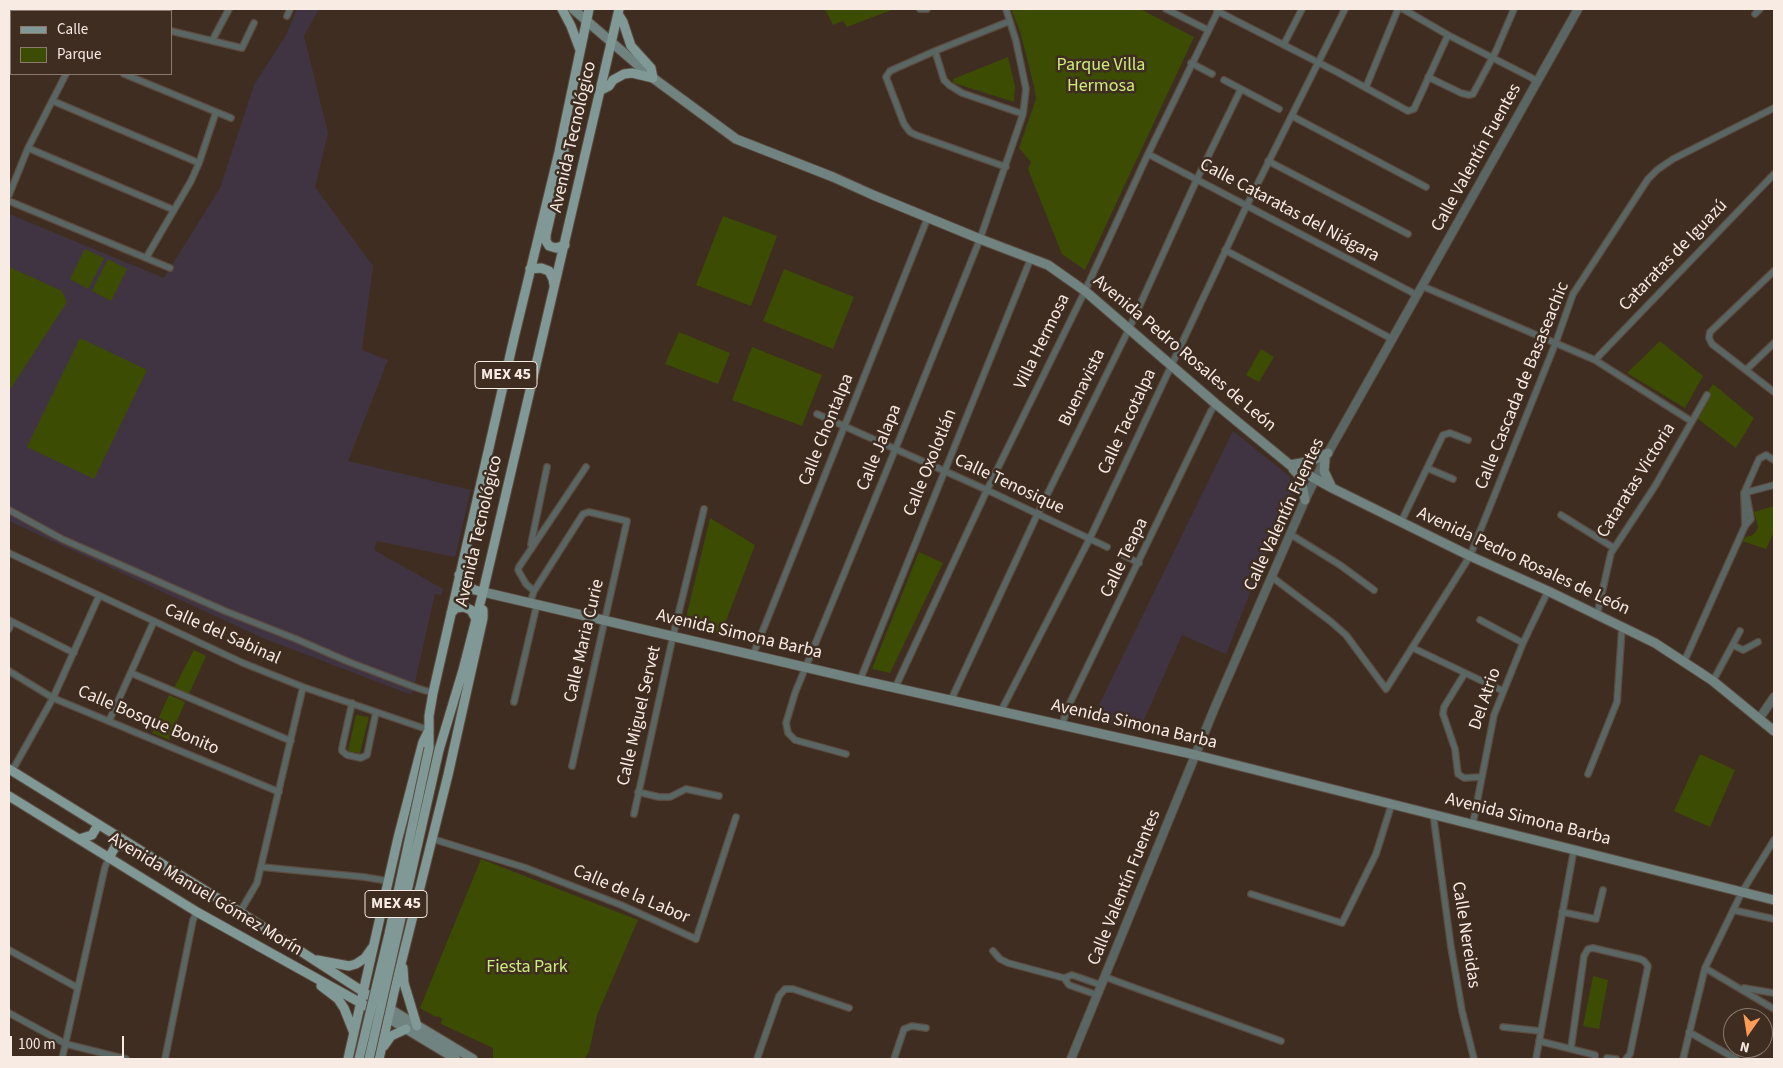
<!DOCTYPE html>
<meta charset="utf-8">
<style>
body{margin:0}
#map{position:relative;width:1783px;height:1068px;overflow:hidden;background:#3f2d21;font-family:"Source Sans 3",sans-serif}
canvas{display:block}
.frame{position:absolute;inset:0;border:10px solid #f7ebe4;pointer-events:none}
.legend{position:absolute;left:10px;top:10px;width:162px;height:65px;box-sizing:border-box;background:#3f2d21;border:1px solid #89796f;margin:0;padding:6px 9px;list-style:none;font-size:15px;color:#f7ebe4}
.legend li{display:flex;align-items:center;gap:10px;height:25px}
.legend b{width:25px;border:1px solid #89796f}
.north{position:absolute;left:1723px;top:1008px;width:50px;height:50px;box-sizing:border-box;background:#3f2d21;border:1px solid #89796f;border-radius:50%;rotate:193deg;font-size:14px;font-weight:700;line-height:20px;text-align:center;color:#f7ebe4}
.north::after{content:'';display:block;margin:auto;width:18px;height:22px;background:#fe9c57;clip-path:polygon(50% 0,100% 100%,50% 72%,0 100%)}
.scale{position:absolute;left:10px;top:1036px;width:114px;height:22px;box-sizing:border-box;border:2px solid #f7ebe4;border-top:0;padding-left:6px;font-size:15px;line-height:18px;white-space:nowrap;color:#f7ebe4;-webkit-text-stroke:4px #3f2d21;paint-order:stroke}
</style>
<div id="map">
<canvas width="1783" height="1068"></canvas>
<div class="frame"></div>
<ul class="legend">
<li><b style="height:6px;background:#819996"></b>Calle</li>
<li><b style="height:14px;background:#3c4c02"></b>Parque</li>
</ul>
<div class="north">N</div>
<div class="scale">100 m</div>
</div>
<script>
const ctx = document.querySelector('canvas').getContext('2d');
ctx.lineJoin = 'round';
function paint(path, color) { ctx.fillStyle = color; ctx.fill(path, 'evenodd'); }
const poly = rows => new Path2D(rows.map(r => 'M' + r).join(''));
function trace(path, color, width, dash) { ctx.strokeStyle = color; ctx.lineWidth = width; ctx.lineCap = dash ? 'butt' : 'round'; ctx.setLineDash(dash || []); ctx.stroke(path); }
function write(font, color, halo, rows, align = 'center') {
  ctx.font = font + ' "Source Sans 3",sans-serif'; ctx.lineWidth = 5; ctx.setLineDash([]); ctx.textBaseline = 'middle'; ctx.strokeStyle = halo; ctx.fillStyle = color; for (const [text, x, y, turn = 0] of rows) {
    ctx.save(); ctx.translate(x, y); ctx.rotate((+turn || 0) * Math.PI / 180); ctx.textAlign = isNaN(turn) ? turn : align; if (halo) ctx.strokeText(text, 0, 0); ctx.fillText(text, 0, 0); ctx.restore();
  }
}
paint(poly([
 [297,9,319,9,304,36,328,133,315,187,373,266,362,349,364,351,388,360,348,461,471,490,455,557,377,541,374,550,443,589,441,595,435,594,412,695,265,639,9,521,9,214,164,278,220,188,254,85,286,35],
 [1233,431,1289,476,1292,481,1294,494,1259,570,1226,654,1182,635,1139,731,1091,721]
]), '#413442');
paint(poly([
 [825,9,894,9,847,27,843,21,833,25],
 [1011,9,1140,9,1194,37,1085,270,1062,254,1028,169,1031,162,1019,148,1036,99,1034,86,1020,31],
 [1008,57,1015,86,1014,102,954,83,953,79],
 [723,216,777,236,751,306,696,285],
 [85,249,104,258,88,289,70,279],
 [108,259,127,269,111,301,92,291],
 [9,267,62,291,67,302,9,391],
 [784,269,854,297,833,349,763,321],
 [679,332,730,353,718,384,665,364],
 [80,338,147,370,94,479,27,447],
 [1660,341,1703,376,1685,408,1627,373],
 [752,347,822,375,802,426,732,400],
 [1261,349,1274,357,1259,382,1246,375],
 [1713,384,1754,418,1736,448,1693,415],
 [1774,506,1774,532,1766,549,1742,541,1746,537,1753,535,1757,530,1758,527,1754,512],
 [710,518,755,545,721,634,684,626],
 [919,552,943,563,890,673,872,669],
 [194,650,206,656,189,694,174,688],
 [169,695,185,702,169,740,152,733],
 [356,715,369,717,360,753,348,751],
 [1700,754,1735,770,1710,827,1674,811],
 [481,859,638,920,597,1015,589,1052,584,1059,493,1059,493,1048,441,1024,442,1018,437,1016,436,1017,420,1008],
 [1593,976,1608,980,1599,1029,1583,1026]
]), '#3c4c02');
const minor = poly([
 [110,9,115,11],
 [920,9,927,9],
 [1166,9,1208,30],
 [1403,9,1448,35,1532,78,1536,82],
 [136,11,137,9],
 [1217,11,1337,72,1408,111,1414,109,1448,35],
 [1755,14,1760,9],
 [287,16,290,9],
 [171,31,242,48,254,23],
 [9,34,11,33],
 [212,41,229,9],
 [1284,44,1302,9],
 [935,51,944,80,949,85,962,93,1023,114],
 [1191,63,1212,74],
 [124,74,231,118],
 [1428,77,1461,93,1469,95,1473,94,1496,51,1514,9],
 [1224,80,1279,109],
 [1366,87,1398,9],
 [53,101,199,163],
 [1292,116,1426,187],
 [28,148,174,210],
 [1148,154,1417,295],
 [1268,161,1408,234],
 [1006,167,916,135,910,132,904,124,886,77,890,71,935,51,1010,21],
 [9,195,28,148,66,74],
 [9,201,170,268],
 [1225,250,1392,339],
 [146,258,191,181,199,163,216,112],
 [1774,271,1710,332,1709,338,1712,344,1774,392],
 [1422,286,1595,360,1691,421],
 [1595,360,1774,174],
 [1746,370,1774,343],
 [817,414,987,490,1107,547],
 [1427,468,1453,479],
 [1744,493,1774,485],
 [9,510,62,539,225,611,296,639,349,662,417,688,433,693],
 [1561,515,1614,548],
 [1401,522,1443,435,1450,433,1468,440],
 [1745,526,1744,493,1759,459,1766,455,1774,460],
 [1290,534,1340,565,1374,590],
 [531,544,547,467],
 [9,553,243,663,303,687,429,730],
 [1121,554,1139,563],
 [1272,577,1330,621,1346,635,1386,689,1470,556,1556,342,1573,294,1648,179,1657,170,1673,159,1774,108],
 [534,591,526,584,518,570,519,567,586,467],
 [530,603,534,591,583,514,589,512,627,521,572,766],
 [1597,615,1611,553,1655,486,1707,395],
 [9,620,74,653],
 [1480,620,1523,643],
 [9,629,12,622],
 [1733,645,1743,650,1758,642],
 [1413,648,1503,691],
 [753,655,928,217],
 [1684,662,1745,526,1751,519,1746,492],
 [9,671,53,698,279,792],
 [131,673,291,741],
 [1465,673,1444,707,1443,714,1455,749,1458,774,1464,778,1481,777],
 [860,680,1031,258],
 [1713,681,1740,631],
 [895,688,987,490,1085,291,1148,154,1219,9],
 [951,700,1037,515,1129,329,1197,179,1241,89],
 [514,702,537,604],
 [352,703,342,748,342,751,347,755,361,758,367,755,376,712],
 [1001,711,1090,538,1247,205,1345,9],
 [109,721,154,621],
 [1062,725,1067,709,1211,411,1216,404],
 [846,754,795,740,788,733,786,723,795,693,895,450,980,239,1023,114,1026,89,1016,41,1006,9],
 [12,771,53,698,99,596],
 [1588,774,1617,702,1622,627],
 [638,792,659,797,670,797,686,789,719,796],
 [1433,813,1451,947,1462,1011,1474,1059],
 [634,814,673,636,704,509],
 [1473,823,1494,715,1523,643,1548,591],
 [433,839,526,868,621,905,696,939,736,817],
 [261,867,364,877,388,881],
 [1251,894,1342,923,1376,854,1392,803],
 [1733,910,1774,919],
 [240,912,257,883,303,687],
 [1562,912,1596,919,1603,890],
 [9,950,78,988],
 [993,951,1000,959,1008,963,1064,978,1072,975,1101,985],
 [1705,968,1774,1009],
 [1105,977,1281,1041],
 [1064,978,1069,985,1097,995],
 [1744,988,1774,993],
 [9,1013,66,1044,126,1059],
 [1503,1027,1540,1031],
 [1689,1032,1736,1059],
 [1539,1041,1595,1055,1595,1059],
 [1571,1048,1584,956,1588,949,1593,948,1640,959,1644,961,1648,966,1630,1054,1626,1059],
 [1607,1058,1616,1059],
 [62,1059,105,867,109,858],
 [165,1059,193,920,197,912],
 [757,1059,779,996,785,989,793,989,849,1008],
 [894,1059,904,1029,912,1026,926,1028],
 [1536,1059,1574,849],
 [1683,1059,1705,968,1742,892,1774,840]
]);
const tertiary = poly([
 [37,11,38,9],
 [9,63,11,59],
 [1759,719,1774,697],
 [1071,1059,1215,707,1305,500,1328,453,1578,9]
]);
const secondary = poly([
 [573,9,653,78,736,139,833,177,873,195,980,239,1048,265,1085,291,1216,404,1290,465,1332,488,1470,556,1548,591,1655,643,1713,681,1774,731],
 [1325,460,1324,471,1332,488],
 [1290,465,1312,461,1328,453],
 [1293,469,1298,474,1302,484,1305,500],
 [483,592,860,680,1196,755,1774,900],
 [390,1009,473,1059],
 [388,1018,456,1059]
]);
const primary = poly([
 [562,9,571,26,580,50],
 [601,90,609,86,613,80,624,74,632,73,653,78,651,68,631,46,623,22,618,14],
 [564,145,564,157,546,235,546,241,549,246,556,248,565,245],
 [530,269,541,268,549,271,553,279,554,285],
 [459,575,467,586,475,590,483,592],
 [451,613,456,608,464,607,471,610,476,619],
 [429,748,429,716,433,693,514,338,559,152,589,9],
 [439,750,463,670,483,592,619,9],
 [9,769,240,912,379,1002],
 [9,796,197,912,377,1012],
 [79,839,92,835,98,825],
 [109,858,115,847,129,844],
 [317,960,349,966,356,964,365,958,372,948],
 [403,968,404,983,417,1026],
 [321,986,338,999,344,1008,354,1033],
 [384,1046,391,1036,406,1029],
 [348,1059,398,838,423,742,428,732],
 [379,1059,394,992,448,775,483,618,483,610]
]);
trace(minor, '#5c4b40', 8);
trace(tertiary, '#5c4b40', 10);
trace(secondary, '#5c4b40', 11);
trace(primary, '#5c4b40', 11);
trace(minor, '#5a6664', 5.5);
trace(tertiary, '#5a6664', 8);
trace(secondary, '#708380', 9);
trace(primary, '#819996', 9);
const primaryBridge = poly([
 [359,1059,389,934,429,748],
 [369,1059,439,750]
]);
trace(primaryBridge, '#5c4b40', 11, []);
trace(primaryBridge, '#819996', 9);
for (const [x, y, w] of [
 [506,375,62],
 [396,904,62]
]) { const box = new Path2D(); box.roundRect(x - w / 2, y - 13.5, w, 27, 4); ctx.fillStyle = '#3f2d21'; ctx.fill(box); trace(box, '#f7ebe4', 1); }
write('bold 16px', '#f7ebe4', null, [
 ["MEX 45",506,375],
 ["MEX 45",396,904]
]);
write('18px', '#ccec7c', '#3f2d21', [
 ["Parque Villa",1101,66],
 ["Hermosa",1101,87],
 ["Fiesta Park",527,968]
]);
write('18px', '#f7ebe4', '#3f2d21', [
 ["Avenida Tecnológico",574,137,-77],
 ["Calle Valentín Fuentes",1477,158,-61],
 ["Calle Cataratas del Niágara",1289,211,28],
 ["Cataratas de Iguazú",1674,256,-46],
 ["Villa Hermosa",1043,342,-64],
 ["Avenida Pedro Rosales de León",1184,354,40],
 ["Calle Cascada de Basaseachic",1523,386,-68],
 ["Buenavista",1083,388,-64],
 ["Calle Tacotalpa",1128,422,-65],
 ["Calle Chontalpa",827,430,-68],
 ["Calle Jalapa",880,448,-68],
 ["Calle Oxolotlán",931,463,-68],
 ["Cataratas Victoria",1637,481,-58],
 ["Calle Tenosique",1009,485,25],
 ["Calle Valentín Fuentes",1285,515,-65],
 ["Avenida Tecnológico",480,531,-77],
 ["Calle Teapa",1125,558,-64],
 ["Avenida Pedro Rosales de León",1523,562,25],
 ["Calle del Sabinal",222,635,24],
 ["Avenida Simona Barba",739,635,13],
 ["Calle Maria Curie",585,641,-77],
 ["Del Atrio",1486,699,-71],
 ["Calle Miguel Servet",640,716,-77],
 ["Calle Bosque Bonito",148,721,23],
 ["Avenida Simona Barba",1134,725,13],
 ["Avenida Simona Barba",1528,820,14],
 ["Calle Valentín Fuentes",1125,888,-68],
 ["Avenida Manuel Gómez Morín",205,895,31],
 ["Calle de la Labor",631,895,23],
 ["Calle Nereidas",1465,935,81]
]);
</script>
